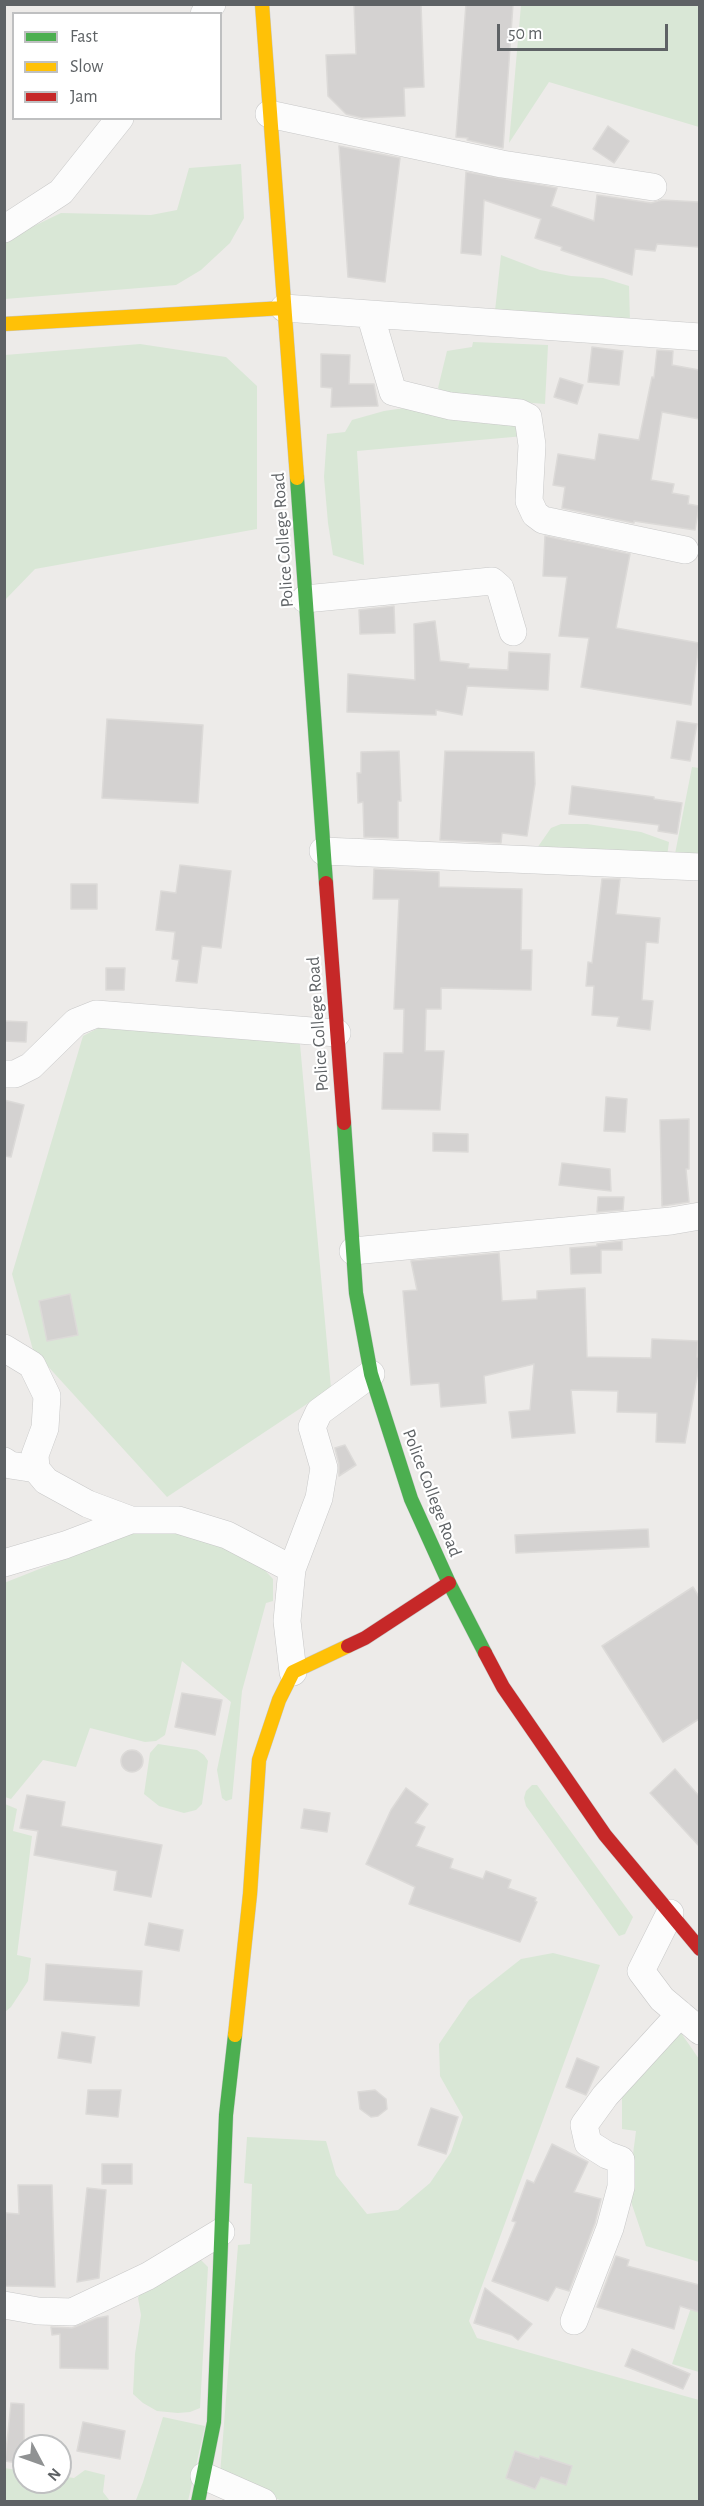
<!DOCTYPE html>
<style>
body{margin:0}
#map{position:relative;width:704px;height:2506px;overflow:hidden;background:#edebe9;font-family:"Alegreya Sans",sans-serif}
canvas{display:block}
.frame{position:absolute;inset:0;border:6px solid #5e6265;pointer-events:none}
.legend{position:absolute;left:12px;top:12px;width:210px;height:108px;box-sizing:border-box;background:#fff;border:2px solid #bfc0c1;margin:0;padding:8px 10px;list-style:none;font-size:18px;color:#5e6265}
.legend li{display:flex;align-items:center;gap:12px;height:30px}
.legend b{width:30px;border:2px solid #bfc0c1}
.north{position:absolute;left:12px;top:2434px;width:60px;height:60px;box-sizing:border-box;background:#fff;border:2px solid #bfc0c1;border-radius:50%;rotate:131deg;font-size:16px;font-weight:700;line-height:24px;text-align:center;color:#5e6265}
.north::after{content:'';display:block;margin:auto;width:21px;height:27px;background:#909293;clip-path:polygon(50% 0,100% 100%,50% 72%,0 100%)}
.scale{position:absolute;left:497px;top:24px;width:171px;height:27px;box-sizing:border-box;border:3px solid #5e6265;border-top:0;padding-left:8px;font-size:18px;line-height:21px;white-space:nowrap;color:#5e6265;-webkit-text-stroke:4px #fff;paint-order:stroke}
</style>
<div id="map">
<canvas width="704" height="2506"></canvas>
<div class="frame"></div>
<ul class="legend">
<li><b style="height:8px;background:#4caf50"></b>Fast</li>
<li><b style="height:8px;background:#ffc107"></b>Slow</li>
<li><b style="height:8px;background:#c62828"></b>Jam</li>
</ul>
<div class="north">N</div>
<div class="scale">50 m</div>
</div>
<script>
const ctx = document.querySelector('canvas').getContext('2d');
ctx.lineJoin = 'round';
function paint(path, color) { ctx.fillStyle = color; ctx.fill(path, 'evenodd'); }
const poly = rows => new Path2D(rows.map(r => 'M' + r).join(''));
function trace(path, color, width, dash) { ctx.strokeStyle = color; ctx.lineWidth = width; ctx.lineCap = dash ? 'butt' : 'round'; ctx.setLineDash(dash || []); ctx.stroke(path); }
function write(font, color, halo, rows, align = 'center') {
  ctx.font = font + ' "Alegreya Sans",sans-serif'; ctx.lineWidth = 4.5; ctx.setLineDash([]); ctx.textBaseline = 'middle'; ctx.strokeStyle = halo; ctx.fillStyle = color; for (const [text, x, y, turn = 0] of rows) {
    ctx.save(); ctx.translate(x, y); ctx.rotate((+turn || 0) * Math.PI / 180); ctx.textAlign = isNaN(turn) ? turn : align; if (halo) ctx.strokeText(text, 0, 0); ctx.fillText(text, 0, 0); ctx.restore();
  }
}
paint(poly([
 [521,5,699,5,699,127,549,82,509,143],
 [241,164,244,218,230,243,201,270,176,285,5,299,5,240,61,213,151,215,177,210,189,168],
 [501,255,540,270,571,276,603,278,629,286,630,321,495,311],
 [473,342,548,345,545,404,449,396,438,388,447,351,472,347],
 [140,344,226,357,257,386,257,529,35,569,5,600,5,355],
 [425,405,513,418,524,436,357,451,364,565,333,555,328,523,324,477,327,434,345,432,352,420,384,411],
 [692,767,699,768,699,858,674,859],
 [561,824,587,824,641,832,669,842,667,857,535,851,551,828],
 [106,1024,300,1044,331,1388,167,1497,33,1350,12,1274,83,1036],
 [143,1528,178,1532,209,1540,259,1564,273,1579,273,1601,266,1603,242,1691,232,1799,226,1801,222,1798,217,1770,231,1702,182,1661,165,1735,156,1741,145,1742,90,1728,76,1767,43,1760,11,1799,5,1797,4,1583],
 [158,1744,197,1750,204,1755,208,1761,202,1804,196,1810,184,1813,159,1806,144,1794,150,1753],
 [532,1785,537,1785,633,1917,625,1934,619,1936,526,1806,524,1798,526,1791],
 [5,1804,17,1809,13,1831,32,1836,17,1955,31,1958,28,1981,11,2007,5,2012],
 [553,1953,600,1965,469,2321,477,2338,699,2400,699,2501,282,2501,220,2475,238,2245,250,2244,252,2184,244,2183,247,2137,326,2141,336,2175,367,2214,398,2210,430,2183,451,2152,463,2117,440,2076,439,2044,469,2000,521,1959],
 [677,2027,699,2059,699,2262,646,2246,628,2193,636,2131,622,2129,622,2098,643,2068],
 [192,2259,201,2260,208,2267,200,2408,190,2412,178,2413,157,2411,143,2403,133,2394,135,2354,141,2315,138,2298,142,2289],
 [699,2284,699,2372,672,2364],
 [163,2417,205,2426,188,2501,130,2502,136,2500,143,2482],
 [4,2468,24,2471,24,2482,60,2482,60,2476,74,2478,85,2470,105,2475,103,2492,110,2501,5,2501]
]), '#d9e7d6');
const building = poly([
 [354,4,421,4,424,87,404,88,405,116,362,118,346,114,328,96,326,55,356,54,354,4],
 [466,4,513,4,503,148,467,140,468,138,456,137,466,4],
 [608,126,629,141,614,163,593,149,608,126],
 [339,146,400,158,385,282,348,277,339,146],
 [466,172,557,188,551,206,594,221,597,195,651,203,662,200,699,202,699,247,657,244,655,251,635,249,632,275,561,250,562,247,535,238,541,219,484,200,481,255,461,253,466,172],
 [592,347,623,351,619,385,588,382,592,347],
 [657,350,673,351,672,365,699,370,699,419,662,412,651,480,674,484,672,493,689,496,688,504,699,506,695,530,634,521,634,523,562,508,565,487,553,485,558,454,595,460,599,434,639,440,652,377,654,378,657,350],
 [321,354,350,355,349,384,374,384,378,406,331,407,332,388,321,387,321,354],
 [560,378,583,385,577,404,554,397,560,378],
 [545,536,630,554,616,628,699,643,691,705,581,687,589,638,559,636,567,577,543,576,545,536],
 [394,606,395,633,360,634,359,610,394,606],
 [435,621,440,661,469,664,468,668,508,670,509,652,550,654,548,690,467,686,462,715,436,710,436,715,347,712,348,674,415,680,414,624,435,621],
 [107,719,203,725,198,803,102,798,107,719],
 [677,721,697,724,690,761,671,758,677,721],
 [399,751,401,801,398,801,398,838,364,837,363,802,358,803,357,773,361,773,361,752,399,751],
 [445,751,534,752,535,784,527,836,502,833,501,843,440,840,445,751],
 [572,786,654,797,654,799,682,803,677,834,658,831,659,825,569,814,572,786],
 [180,865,231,871,221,948,202,946,197,983,176,981,179,960,172,959,175,932,156,930,161,891,176,893,180,865],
 [374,869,439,872,439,887,522,889,521,950,532,950,531,990,441,988,441,1009,426,1009,425,1051,444,1051,440,1110,382,1109,384,1053,403,1053,404,1009,394,1009,399,899,373,899,374,869],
 [602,879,620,879,616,914,660,918,658,943,646,942,642,1000,653,1001,650,1030,617,1026,619,1017,592,1015,594,986,586,986,588,962,592,963,602,879],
 [71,884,97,884,97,909,71,909,71,884],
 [106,968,125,968,124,990,106,990,106,968],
 [4,1021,27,1022,26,1042,4,1041,4,1021],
 [606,1097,627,1099,625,1132,604,1131,606,1097],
 [4,1100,24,1105,11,1157,4,1156,4,1100],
 [689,1119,689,1169,686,1169,689,1202,662,1206,660,1120,689,1119],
 [433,1133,468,1134,468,1152,433,1151,433,1133],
 [562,1163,610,1169,611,1191,559,1185,562,1163],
 [598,1197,624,1197,623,1210,597,1212,598,1197],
 [622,1241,622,1250,601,1250,601,1273,571,1274,570,1248,597,1246,597,1244,622,1241],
 [499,1253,502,1301,537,1299,537,1291,585,1288,587,1357,651,1358,652,1339,698,1341,697,1357,699,1357,699,1366,685,1443,656,1442,657,1413,617,1412,618,1391,571,1390,575,1433,512,1438,509,1412,530,1410,534,1364,484,1376,486,1403,441,1407,439,1383,411,1385,403,1291,417,1290,411,1261,499,1253],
 [70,1294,78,1335,47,1341,39,1301,70,1294],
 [345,1445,356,1465,339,1476,339,1464,335,1448,345,1445],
 [648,1529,649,1547,516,1553,515,1535,648,1529],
 [693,1587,699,1597,699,1719,663,1742,602,1646,693,1587],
 [182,1693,222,1700,215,1735,175,1727,182,1693],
 '121 1761a11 11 0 1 1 22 0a11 11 0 1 1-22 0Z',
 [675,1769,699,1796,699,1846,650,1793,675,1769],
 [406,1788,428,1804,415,1823,425,1827,416,1846,453,1859,450,1868,483,1879,486,1871,511,1880,508,1888,536,1898,535,1901,537,1902,520,1942,409,1904,415,1887,366,1864,391,1810,406,1788],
 [27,1795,65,1802,61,1826,162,1845,151,1897,114,1890,117,1871,34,1855,38,1831,20,1828,27,1795],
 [304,1809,330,1813,327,1832,301,1828,304,1809],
 [149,1923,183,1930,179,1951,145,1945,149,1923],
 [46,1964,142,1971,139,2006,44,2000,46,1964],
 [62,2032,95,2037,91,2063,58,2058,62,2032],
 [577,2058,599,2067,586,2095,566,2087,577,2058],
 [88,2090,121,2090,118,2117,86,2114,88,2090],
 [375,2090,386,2099,387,2109,378,2116,371,2117,360,2109,358,2092,375,2090],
 [431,2108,458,2117,446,2154,418,2145,431,2108],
 [552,2144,588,2162,574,2192,601,2199,595,2223,569,2291,556,2287,548,2301,492,2281,516,2222,512,2221,527,2180,534,2183,552,2144],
 [102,2164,132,2164,132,2184,102,2184,102,2164],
 [18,2185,52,2185,55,2287,4,2286,6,2213,19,2214,18,2185],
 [87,2188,106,2190,99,2278,77,2282,87,2188],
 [616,2256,629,2260,627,2266,699,2285,699,2312,680,2306,674,2329,597,2307,616,2256],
 [485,2288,532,2324,518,2340,512,2335,474,2323,485,2288],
 [108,2316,108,2369,60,2368,60,2334,52,2335,51,2327,72,2328,97,2318,108,2316],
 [632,2349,690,2374,683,2389,625,2366,632,2349],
 [11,2403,24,2404,24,2464,5,2461,11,2403],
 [83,2422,125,2431,120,2459,77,2451,83,2422],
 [515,2451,539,2459,540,2456,572,2466,566,2485,541,2477,535,2489,506,2478,515,2451]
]);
paint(building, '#d4d2d1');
trace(building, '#dcdad8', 1.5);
const street = poly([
 [204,14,212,4],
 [269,114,502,164,653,187],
 [4,229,61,192,120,118],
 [284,308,700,337],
 [370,314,393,392,450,406,520,413,528,417,532,445,529,501,535,514,543,520,685,550],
 [305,599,492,581,500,588,513,632],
 [323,851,700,867],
 [4,1074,15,1074,31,1066,76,1022,96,1014,337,1033],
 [353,1251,671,1221,700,1216],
 [4,1348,32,1365,47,1396,45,1428,35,1455,36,1469,46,1481,88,1504,131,1520,178,1520,227,1535,292,1569,287,1621,293,1672],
 [4,1461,10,1465,36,1469],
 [4,1563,65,1545,131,1520],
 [292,1569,319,1498,324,1468,312,1427,319,1412,371,1374],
 [670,1913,641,1971,662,1999,700,2031],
 [4,2305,38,2311,72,2312,148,2276,221,2232],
 [574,2321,610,2228,621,2187,621,2160,607,2155,588,2143,584,2125,605,2096,680,2014],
 [204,2476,263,2502]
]);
const fast = poly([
 [297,478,326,883],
 [344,1123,356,1293,371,1374,411,1499,449,1583,485,1653],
 [198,2502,214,2422,226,2115,235,2035]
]);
const slow = poly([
 [262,4,297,478],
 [4,324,284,308],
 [235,2035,250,1894,259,1760,279,1700,293,1672,348,1646]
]);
const jam = poly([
 [326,883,344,1123],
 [348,1646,365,1638,449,1583],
 [485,1653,503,1687,605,1835,700,1949]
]);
trace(street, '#c8c8c8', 28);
trace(fast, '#c7c8c8', 15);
trace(slow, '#c7c8c8', 15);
trace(jam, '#c7c8c8', 15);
trace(street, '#fcfcfc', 27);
trace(fast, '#4caf50', 14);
trace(slow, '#ffc107', 14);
trace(jam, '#c62828', 14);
write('18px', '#5e6265', '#fff', [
 ["Police College Road",283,540,-94],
 ["Police College Road",318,1024,-94],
 ["Police College Road",432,1493,69]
]);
</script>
